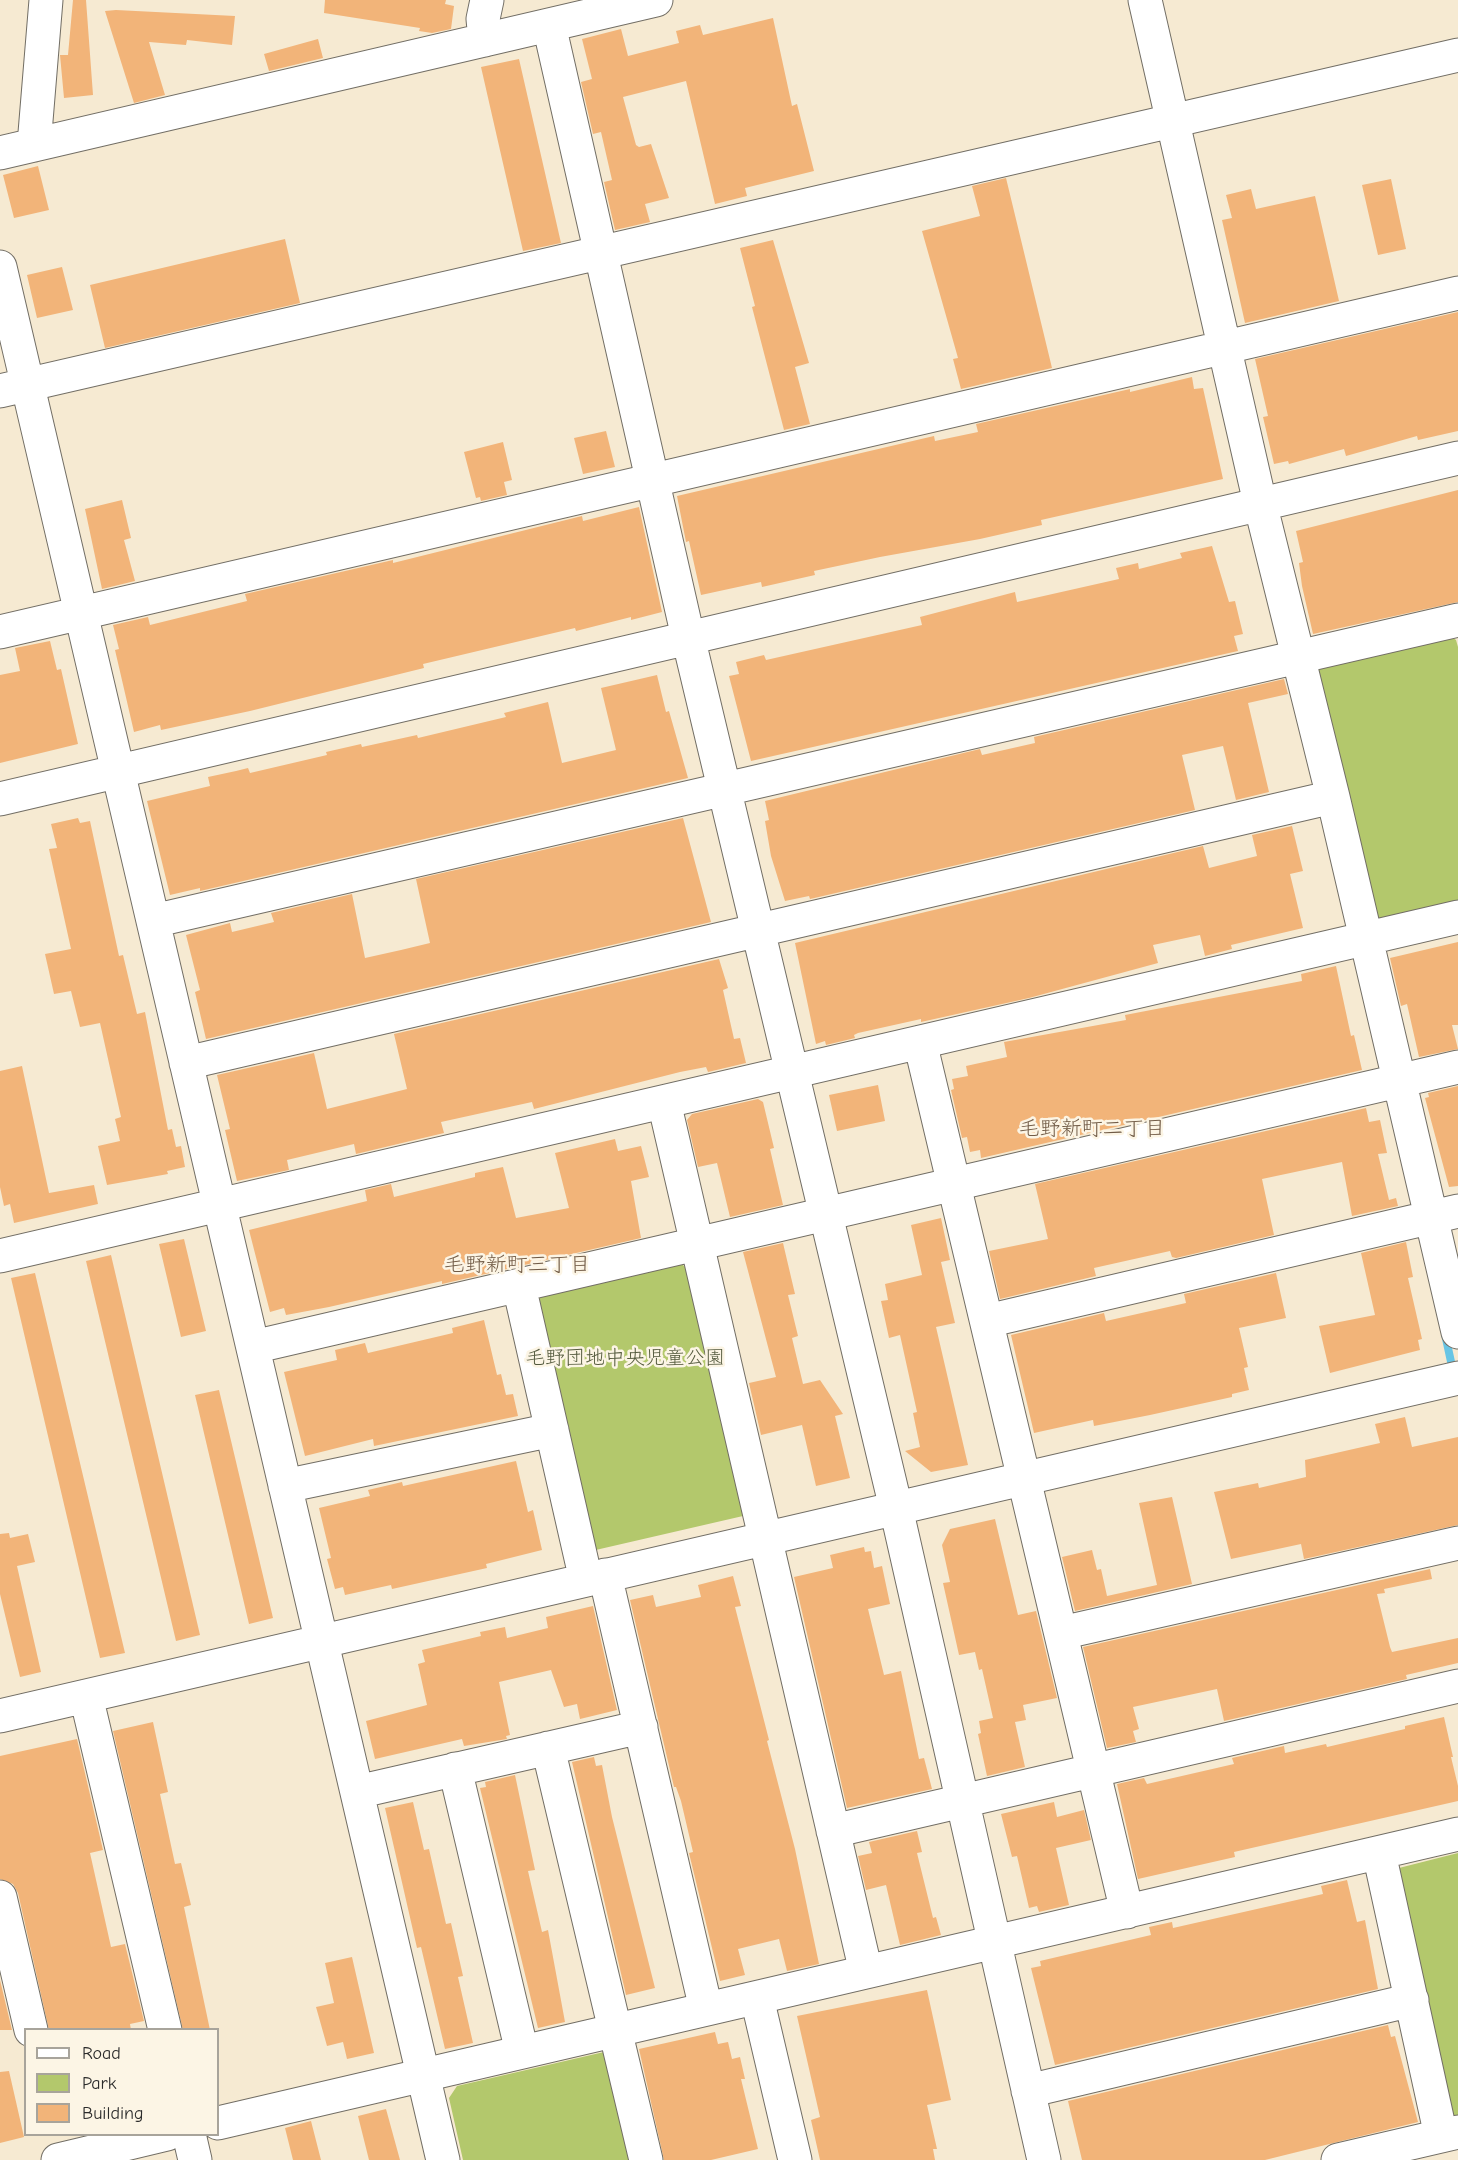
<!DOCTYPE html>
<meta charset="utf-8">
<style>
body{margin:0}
#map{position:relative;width:1458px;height:2160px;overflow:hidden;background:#f6ead2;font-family:"Comic Neue",sans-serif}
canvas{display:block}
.legend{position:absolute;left:24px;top:2028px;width:195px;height:108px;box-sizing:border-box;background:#fcf5e5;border:2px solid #a8a49b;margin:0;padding:8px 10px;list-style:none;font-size:18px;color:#2b2b2b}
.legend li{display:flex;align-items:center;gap:12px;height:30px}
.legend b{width:30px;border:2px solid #a8a49b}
</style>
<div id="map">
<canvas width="1458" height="2160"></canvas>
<ul class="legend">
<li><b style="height:8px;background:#fff"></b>Road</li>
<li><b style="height:16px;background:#b3c86c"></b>Park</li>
<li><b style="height:16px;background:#f2b479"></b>Building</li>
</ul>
</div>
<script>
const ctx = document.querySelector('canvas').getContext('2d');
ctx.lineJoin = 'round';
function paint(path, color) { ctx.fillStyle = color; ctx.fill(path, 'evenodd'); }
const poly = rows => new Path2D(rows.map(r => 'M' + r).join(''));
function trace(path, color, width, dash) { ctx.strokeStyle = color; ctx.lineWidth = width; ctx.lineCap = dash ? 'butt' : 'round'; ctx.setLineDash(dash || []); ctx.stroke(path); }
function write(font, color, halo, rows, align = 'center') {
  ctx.font = font + ' "Comic Neue","Klee One",sans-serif'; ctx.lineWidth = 5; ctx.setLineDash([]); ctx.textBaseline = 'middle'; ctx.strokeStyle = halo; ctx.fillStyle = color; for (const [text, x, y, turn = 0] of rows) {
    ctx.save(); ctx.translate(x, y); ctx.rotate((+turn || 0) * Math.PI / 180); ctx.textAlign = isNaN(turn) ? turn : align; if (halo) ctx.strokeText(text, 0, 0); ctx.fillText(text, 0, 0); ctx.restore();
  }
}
paint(poly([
 [1448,634,1456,640,1458,647,1458,908,1386,924,1369,914,1312,673,1318,666],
 [678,1260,688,1270,743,1516,587,1552,534,1294],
 [1458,1853,1458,2124,1451,2125,1395,1869],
 [604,2052,637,2160,463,2160,449,2098,457,2086]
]), '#b3c86c');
trace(poly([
 [1445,1334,1453,1371]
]), '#67c5e5', 8);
paint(poly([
 [73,0,86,0,93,95,64,98,60,55,68,55],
 [325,0,446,0,445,4,454,6,451,29,432,33,419,31,420,28,324,13],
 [116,10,235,16,232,45,187,40,186,45,149,42,165,95,134,103,105,11],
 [773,18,792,106,797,104,814,171,745,188,747,196,715,204,686,81,623,97,636,145,639,147,651,144,669,198,645,204,650,222,615,230,604,182,612,180,601,132,593,134,581,82,592,79,582,39,621,29,628,56,679,43,676,31,700,25,703,35],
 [318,39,323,58,269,71,264,54],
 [519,59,561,243,523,251,481,67],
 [38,166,49,210,14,218,3,175],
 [1006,178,1052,368,961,389,953,359,958,358,922,231,980,216,972,186],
 [1391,179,1406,249,1378,255,1362,185],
 [1251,189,1256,209,1315,196,1339,301,1245,323,1222,220,1232,218,1226,195],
 [285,239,300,303,105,348,90,285],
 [773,240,809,363,795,367,810,424,784,430,752,307,755,306,740,248],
 [62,267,73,310,37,318,27,275],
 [1458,312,1458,431,1418,440,1417,436,1346,456,1344,449,1289,464,1288,461,1274,464,1263,417,1268,416,1255,359],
 [1192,377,1194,389,1203,388,1223,479,1041,520,1042,525,980,539,880,557,814,571,815,575,762,587,761,582,701,595,689,541,686,542,677,496,934,436,935,441,978,432,976,424,1130,389,1130,392],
 [606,431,615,467,583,474,574,438],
 [503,442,512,480,504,482,507,495,481,501,480,497,476,498,464,452],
 [1458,490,1458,602,1313,634,1302,586,1299,563,1303,562,1296,531],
 [122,500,131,538,124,540,135,581,102,589,85,509],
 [639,507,662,612,631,620,631,617,576,631,575,628,423,664,424,668,250,711,161,730,160,725,134,732,115,650,119,649,113,625,148,617,150,625,247,601,245,594,393,560,393,563,582,516,583,521],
 [1212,546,1229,602,1235,601,1243,634,1234,636,1238,651,751,761,729,676,739,674,736,662,764,655,766,660,922,625,920,617,1015,592,1017,602,1119,579,1116,568,1138,563,1139,569,1182,558,1180,553],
 [50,641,57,670,61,669,78,744,0,763,0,675,20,671,15,648],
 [657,675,666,712,669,711,688,778,200,891,200,888,170,895,147,801,210,786,208,777,236,771,248,768,250,773,327,755,326,752,361,744,362,747,417,735,418,738,506,717,504,713,548,702,562,763,616,750,601,688],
 [1284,679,1288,694,1248,703,1269,792,1236,800,1223,746,1182,755,1195,810,810,899,809,896,785,901,771,856,765,821,769,820,765,801,980,749,982,755,1035,743,1034,737],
 [78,818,80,823,90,821,119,956,123,955,137,1014,145,1012,168,1130,172,1129,176,1147,181,1146,185,1167,167,1171,168,1174,107,1185,98,1146,120,1141,115,1119,121,1117,100,1023,80,1027,71,991,54,994,45,954,71,949,49,849,57,848,51,824],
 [683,818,711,922,206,1039,195,992,200,990,186,935,230,923,232,932,274,922,271,913,352,894,365,958,401,950,430,943,416,879],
 [1292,826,1303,871,1290,874,1303,928,1231,945,1232,949,1205,956,1200,935,1153,945,1158,963,1029,998,921,1022,921,1019,858,1033,854,1035,855,1038,826,1045,825,1041,816,1044,795,943,1203,846,1209,868,1257,856,1252,835],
 [1458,942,1458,1025,1452,1025,1458,1049,1419,1057,1407,1004,1401,1006,1390,958],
 [719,959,728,988,723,990,734,1039,740,1038,746,1063,708,1072,706,1067,680,1072,534,1109,532,1102,441,1122,444,1133,356,1154,354,1144,287,1160,289,1170,237,1181,225,1130,230,1129,217,1075,314,1053,327,1109,407,1089,394,1034],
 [1336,966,1351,1036,1354,1035,1362,1070,981,1158,980,1150,970,1152,967,1137,962,1138,951,1090,954,1089,952,1079,968,1076,966,1066,1007,1057,1004,1042,1126,1020,1125,1015,1302,981,1301,974],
 [22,1066,49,1193,94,1185,98,1204,14,1223,10,1204,4,1206,0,1187,0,1071],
 [878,1085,885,1121,837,1131,829,1095],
 [1458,1086,1458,1186,1449,1187,1425,1098,1429,1097,1428,1093],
 [758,1099,763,1102,774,1148,770,1149,783,1205,730,1217,717,1163,698,1167,687,1120,692,1114],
 [1366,1108,1369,1122,1380,1120,1387,1153,1378,1154,1389,1200,1396,1198,1398,1206,1352,1216,1342,1162,1262,1179,1274,1235,1176,1258,1172,1257,1170,1251,1094,1268,1096,1276,1000,1299,989,1251,1048,1239,1035,1184],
 [615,1139,618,1151,641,1146,649,1177,631,1181,641,1238,442,1284,442,1281,329,1307,286,1315,284,1308,270,1312,249,1230,367,1201,365,1190,391,1184,394,1197,475,1177,475,1173,503,1167,516,1218,569,1208,555,1153],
 [941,1218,950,1260,941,1262,955,1323,936,1327,968,1465,931,1472,905,1451,920,1447,913,1413,917,1412,900,1335,889,1338,881,1301,888,1300,885,1284,922,1275,911,1225],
 [184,1239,206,1331,181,1337,159,1244],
 [1406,1242,1413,1277,1408,1278,1422,1339,1418,1340,1420,1350,1330,1373,1319,1326,1375,1315,1361,1253],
 [783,1243,795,1294,788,1295,798,1336,792,1338,803,1384,820,1380,843,1414,835,1416,850,1478,816,1486,802,1425,761,1435,749,1383,776,1377,743,1252],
 [111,1255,200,1635,176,1641,86,1261],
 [35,1273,125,1653,100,1658,11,1278],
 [1276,1273,1286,1318,1239,1328,1248,1367,1244,1368,1249,1390,1232,1394,1232,1397,1150,1415,1094,1426,1093,1420,1034,1433,1011,1335,1104,1313,1106,1321,1186,1303,1184,1294],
 [484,1320,497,1375,501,1374,506,1395,513,1394,518,1416,374,1446,373,1439,305,1456,284,1372,337,1360,335,1350,365,1343,368,1353,453,1333,452,1328],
 [219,1390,273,1618,249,1624,195,1395],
 [1405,1417,1412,1447,1458,1437,1458,1525,1304,1559,1301,1544,1231,1559,1214,1492,1258,1483,1259,1488,1306,1477,1305,1460,1380,1443,1375,1424],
 [516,1461,528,1512,533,1510,542,1550,486,1564,487,1568,392,1589,391,1585,345,1595,343,1587,335,1589,327,1559,331,1558,319,1508,370,1496,368,1490,402,1482,403,1486],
 [1172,1497,1192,1584,1075,1611,1062,1557,1092,1550,1097,1570,1101,1569,1107,1596,1157,1585,1139,1503],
 [995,1519,1018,1615,1036,1611,1057,1698,1023,1705,1026,1720,1015,1722,1025,1767,987,1776,978,1734,981,1733,979,1721,993,1718,982,1669,979,1670,975,1652,959,1655,943,1583,950,1582,942,1545,950,1529],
 [9,1533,10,1538,28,1534,35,1562,17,1566,41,1672,20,1677,0,1594,0,1534],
 [864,1547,865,1552,871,1551,874,1568,882,1566,890,1604,868,1609,884,1675,901,1671,919,1759,924,1758,932,1789,847,1808,794,1577,833,1568,830,1555],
 [1430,1569,1432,1579,1384,1589,1385,1593,1377,1594,1390,1647,1392,1652,1458,1638,1458,1663,1406,1675,1407,1679,1224,1721,1217,1689,1133,1707,1139,1729,1133,1731,1136,1742,1107,1748,1083,1647],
 [733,1576,741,1606,735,1607,769,1740,767,1741,795,1849,819,1964,787,1971,779,1939,738,1949,745,1975,720,1981,689,1853,693,1852,681,1801,676,1787,674,1787,630,1600,653,1595,656,1607,701,1597,698,1585],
 [593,1606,617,1710,580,1719,577,1704,564,1707,551,1670,499,1682,510,1735,506,1736,507,1739,464,1746,462,1739,375,1759,366,1721,427,1705,418,1664,425,1662,422,1650,481,1636,480,1632,505,1627,507,1638,548,1628,546,1617],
 [1444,1717,1453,1757,1451,1757,1458,1786,1458,1801,1234,1852,1235,1857,1138,1879,1117,1784,1144,1778,1147,1784,1234,1764,1232,1758,1284,1746,1285,1753,1326,1744,1327,1747,1405,1729,1405,1726],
 [153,1722,168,1792,160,1794,175,1864,181,1863,191,1905,184,1907,210,2030,183,2030,113,1731],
 [77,1739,103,1850,90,1853,111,1947,125,1944,144,2021,130,2024,131,2030,49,2030,18,1893,13,1884,0,1879,0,1756],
 [594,1757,596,1766,602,1765,612,1817,655,1988,626,1995,572,1762],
 [515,1775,535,1870,528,1871,542,1932,548,1930,565,2022,538,2028,480,1788,486,1787,485,1782],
 [413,1802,424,1850,429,1849,446,1924,451,1923,463,1976,458,1977,473,2043,445,2049,421,1947,417,1948,385,1808],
 [1054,1802,1057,1817,1084,1810,1091,1840,1056,1848,1069,1905,1039,1912,1037,1906,1029,1908,1017,1856,1012,1857,1001,1814],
 [917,1831,922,1852,917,1853,933,1918,936,1917,941,1935,900,1945,886,1885,866,1890,858,1856,872,1853,869,1842],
 [1347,1880,1357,1922,1365,1920,1378,1989,1055,2065,1031,1968,1041,1966,1040,1961,1151,1935,1149,1927,1172,1922,1173,1928,1323,1894,1321,1886],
 [352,1957,374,2053,347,2059,343,2042,327,2046,316,2007,334,2003,325,1963],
 [0,1980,12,2030,0,2030],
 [927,1990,951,2100,927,2105,937,2149,933,2149,935,2160,820,2160,811,2120,820,2117,797,2016],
 [1388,2025,1391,2037,1395,2036,1418,2122,1265,2160,1082,2160,1068,2101],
 [715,2032,718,2044,728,2042,732,2059,740,2057,745,2079,741,2079,758,2149,711,2160,664,2160,639,2049],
 [9,2071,24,2137,0,2143,0,2072],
 [386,2109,400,2160,369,2160,358,2116],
 [311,2121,321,2160,293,2160,285,2128]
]), '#f2b479');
const minor = poly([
 [1145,0,1260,503,1333,797,1458,1332],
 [549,25,688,637,896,1508,1044,2160],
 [485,40,483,19,487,0],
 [34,145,46,0],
 [0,153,656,0],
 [0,267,443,2160],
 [0,391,1458,55],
 [0,632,1458,293],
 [0,799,1458,458],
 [153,921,1458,620],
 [920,1042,1127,1912],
 [186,1063,1333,797],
 [664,1102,866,1972],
 [0,1256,1458,917],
 [519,1286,586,1580],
 [987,1321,1458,1211],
 [253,1347,1458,1067],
 [285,1486,552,1430],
 [605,1575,706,2009],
 [1061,1633,1458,1543],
 [86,1696,165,2030],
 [0,1716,1458,1378],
 [548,1748,646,2160],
 [455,1769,522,2052],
 [357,1792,641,1727],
 [833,1831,1458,1686],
 [1379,1853,1441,2136],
 [0,1897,31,2030],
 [757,1998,795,2160],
 [1028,2091,1412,2000],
 [218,2123,1458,1834],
 [189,2134,195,2160],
 [58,2160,167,2134],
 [1338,2160,1458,2132]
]);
trace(minor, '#726e65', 35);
trace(minor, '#fff', 33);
write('20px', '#545a3e', '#fcf5e5', [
 ["毛野団地中央児童公園",625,1358]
]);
write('21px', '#715b46', '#fcf5e5', [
 ["毛野新町二丁目",1092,1129],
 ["毛野新町三丁目",517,1265]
]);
</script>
